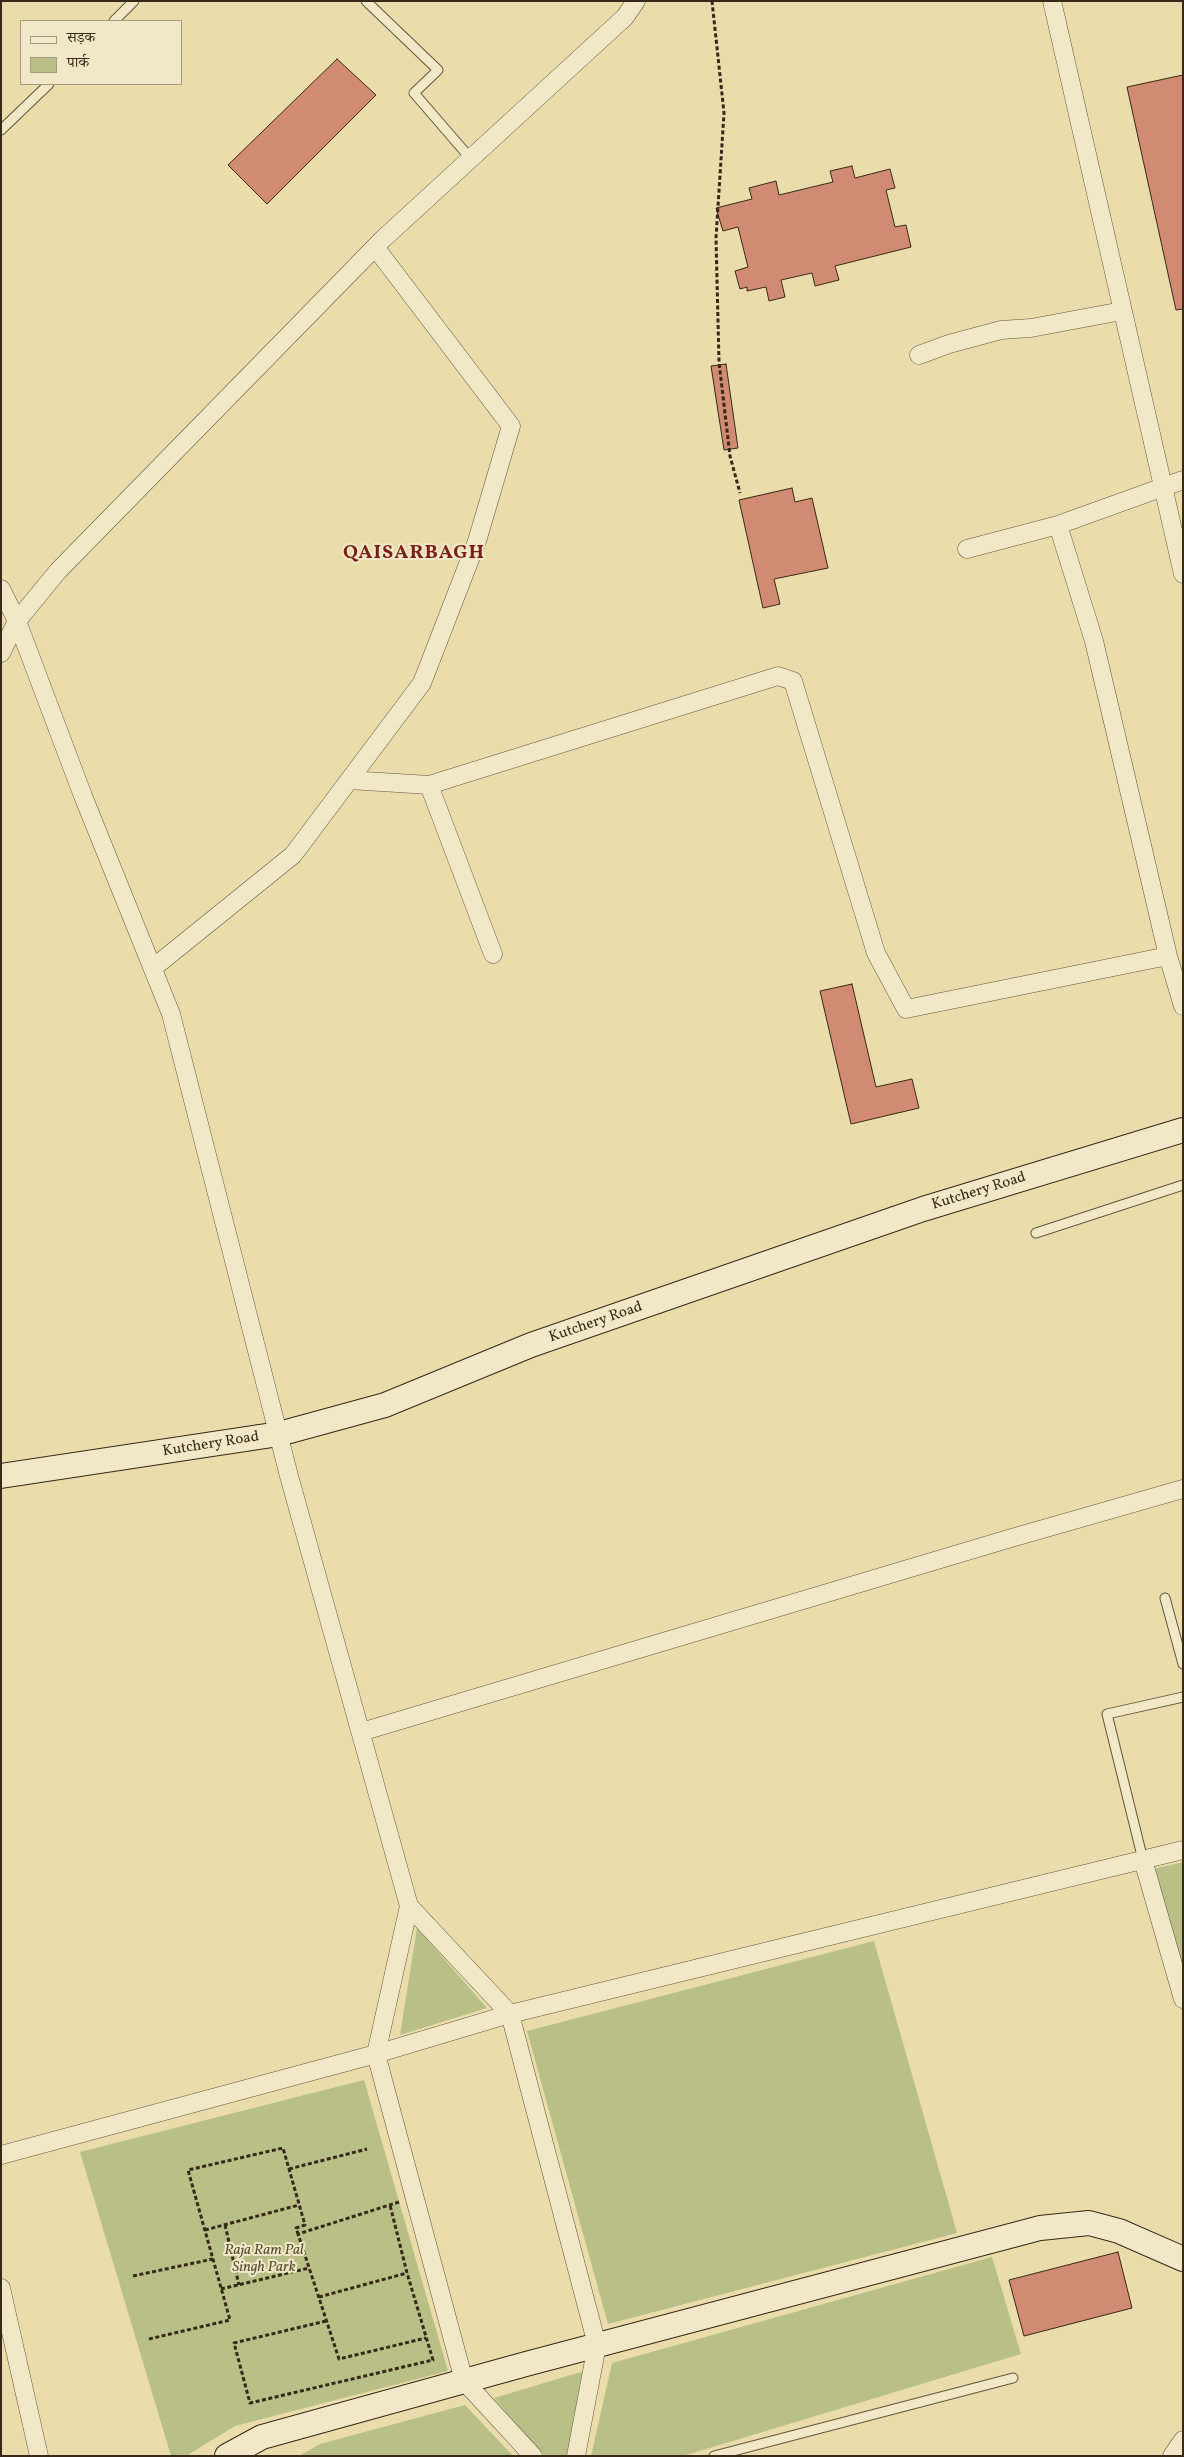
<!DOCTYPE html>
<meta charset="utf-8">
<style>
body{margin:0}
#map{position:relative;width:1184px;height:2457px;overflow:hidden;background:#eadcab;font-family:Vollkorn,"Noto Serif Devanagari",serif}
canvas{display:block}
.frame{position:absolute;inset:0;border:2px solid #372817;pointer-events:none}
.legend{position:absolute;left:20px;top:20px;width:162px;height:65px;box-sizing:border-box;background:#f1e8c8;border:1px solid #a79b81;margin:0;padding:6px 9px;list-style:none;font-size:15px;color:#372817}
.legend li{display:flex;align-items:center;gap:10px;height:25px}
.legend b{width:25px;border:1px solid #a79b81}
</style>
<div id="map">
<canvas width="1184" height="2457"></canvas>
<div class="frame"></div>
<ul class="legend">
<li><b style="height:6px;background:#f1e8c8"></b>सड़क</li>
<li><b style="height:14px;background:#b8c088"></b>पार्क</li>
</ul>
</div>
<script>
const ctx = document.querySelector('canvas').getContext('2d');
ctx.lineJoin = 'round';
function paint(path, color) { ctx.fillStyle = color; ctx.fill(path, 'evenodd'); }
const poly = rows => new Path2D(rows.map(r => 'M' + r).join(''));
function trace(path, color, width, dash) { ctx.strokeStyle = color; ctx.lineWidth = width; ctx.lineCap = dash ? 'butt' : 'round'; ctx.setLineDash(dash || []); ctx.stroke(path); }
function write(font, color, halo, rows, align = 'center') {
  ctx.font = font + ' Vollkorn,serif'; ctx.lineWidth = 4; ctx.setLineDash([]); ctx.textBaseline = 'middle'; ctx.strokeStyle = halo; ctx.fillStyle = color; for (const [text, x, y, turn = 0] of rows) {
    ctx.save(); ctx.translate(x, y); ctx.rotate((+turn || 0) * Math.PI / 180); ctx.textAlign = isNaN(turn) ? turn : align; if (halo) ctx.strokeText(text, 0, 0); ctx.fillText(text, 0, 0); ctx.restore();
  }
}
paint(poly([
 [1183,1862,1183,2015,1150,1870],
 [417,1928,487,2008,400,2035],
 [874,1941,957,2233,608,2324,527,2031],
 [364,2080,448,2371,235,2426,186,2456,171,2456,80,2152],
 [992,2257,1021,2354,683,2456,591,2456,612,2363],
 [584,2371,569,2455,566,2456,544,2456,494,2398],
 [465,2405,513,2456,299,2456,320,2444]
]), '#b8c088');
const building = poly([
 [337,59,376,95,267,204,228,165,337,59],
 [1183,75,1183,309,1176,310,1127,87,1183,75],
 [852,166,855,178,890,169,895,188,886,190,895,227,906,225,911,247,835,266,839,280,815,286,812,273,781,280,785,297,769,301,766,287,747,291,747,287,740,289,735,271,748,267,738,227,723,231,716,208,752,199,749,188,776,181,779,195,833,182,830,171,852,166],
 [726,364,738,448,724,450,711,366,726,364],
 [792,488,795,502,812,498,828,568,774,579,780,604,763,608,739,500,792,488],
 [852,984,876,1087,912,1079,919,1108,851,1124,820,991,852,984],
 [1118,2252,1132,2308,1024,2336,1009,2280,1118,2252]
]);
paint(building, '#d18b72');
trace(building, '#372817', 1);
const lane = poly([
 [366,1,438,70,414,93,471,159],
 [114,21,134,1],
 [1,130,49,84],
 [1036,1233,1183,1185],
 [1165,1598,1183,1664],
 [1143,1860,1107,1714,1183,1697],
 [714,2456,1013,2378]
]);
const street = poly([
 [1052,1,1183,574],
 [919,355,949,344,1001,330,1031,328,1122,311],
 [1058,525,1094,641,1168,956,1183,1006],
 [967,549,1058,525,1183,480],
 [1,589,17,621,83,796,171,1014,289,1476,409,1906,510,2014,597,2345,576,2456],
 [1,653,17,621,58,571,383,239,625,17,636,1],
 [349,780,429,785,778,676,793,681,876,953,906,1009,1168,956],
 [429,785,493,954],
 [153,968,293,855,422,683,477,541,511,426,375,247],
 [361,1732,1008,1539,1183,1489],
 [1143,1860,1183,1999],
 [409,1906,376,2054,464,2381,533,2456],
 [1,2155,376,2054,510,2014,1183,1850],
 [1,2288,39,2456],
 [1172,2456,1183,2440]
]);
const secondary = poly([
 [1,1476,279,1434,385,1405,531,1345,923,1209,1183,1130],
 [227,2456,262,2437,526,2364,1040,2228,1089,2223,1119,2231,1183,2259]
]);
trace(lane, '#64553c', 11);
trace(street, '#64553c', 19);
trace(secondary, '#372817', 26);
trace(poly([
 [712,1,724,113,716,238,719,362,730,456,740,493],
 [289,2169,367,2149],
 [399,2202,298,2234,339,2359,426,2338],
 [225,2225,239,2285],
 [205,2230,299,2205],
 [232,2254,248,2250],
 [133,2276,213,2259],
 [221,2289,309,2268],
 [319,2297,407,2273],
 [326,2321,234,2343,250,2403,433,2360,407,2273,390,2205],
 [149,2339,230,2320,188,2170,283,2148,305,2225,296,2228,298,2234]
]), '#372817', 3, [4, 2.5]);
trace(lane, '#f1e8c8', 9);
trace(street, '#f1e8c8', 18);
trace(secondary, '#f1e8c8', 24);
write('15px', '#372817', '#f1e8c8', [
 ["Kutchery Road",979,1192,-17],
 ["Kutchery Road",596,1323,-19],
 ["Kutchery Road",211,1445,-9]
]);
write('italic 15px', '#574e33', '#f1e8c8', [
 ["Raja Ram Pal",264,2251],
 ["Singh Park",264,2268]
]);
ctx.letterSpacing = '1px';
write('bold 20px', '#7a1f14', '#f1e8c8', [
 ["QAISARBAGH",414,554]
]);
ctx.letterSpacing = '0px';
</script>
